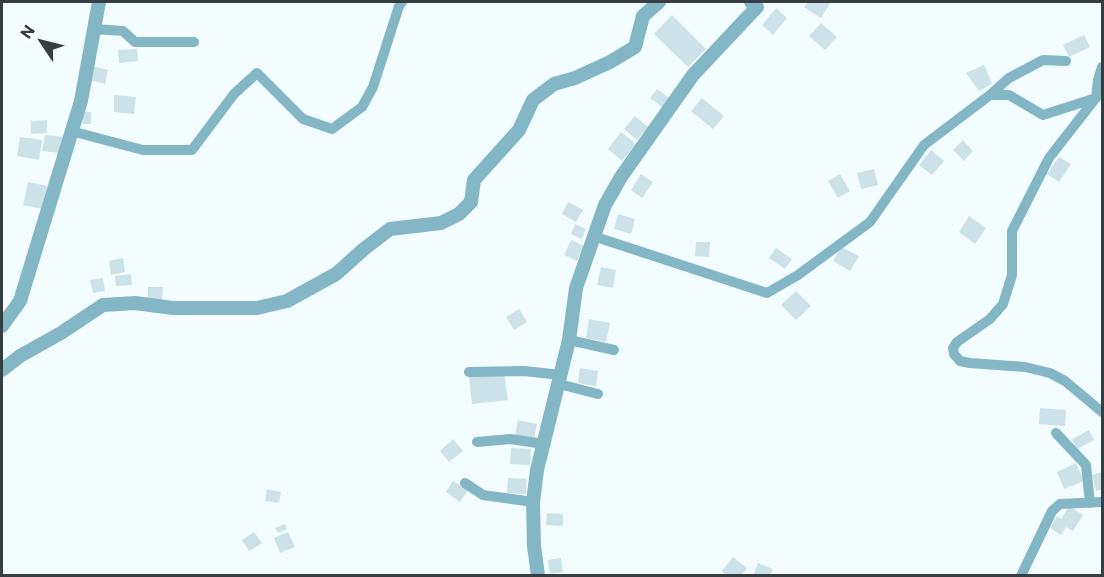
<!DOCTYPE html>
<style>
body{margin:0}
#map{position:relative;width:1104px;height:577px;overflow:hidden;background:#f3fcfe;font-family:Commissioner,sans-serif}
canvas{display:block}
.frame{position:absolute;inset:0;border:3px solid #363e41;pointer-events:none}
.north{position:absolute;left:12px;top:12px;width:60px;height:60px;-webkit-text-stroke:4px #fff;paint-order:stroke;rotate:305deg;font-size:16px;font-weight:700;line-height:24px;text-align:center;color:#363e41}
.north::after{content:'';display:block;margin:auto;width:21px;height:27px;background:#363e41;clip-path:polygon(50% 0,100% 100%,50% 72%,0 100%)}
</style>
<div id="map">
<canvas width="1104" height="577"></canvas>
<div class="frame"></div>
<div class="north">N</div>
</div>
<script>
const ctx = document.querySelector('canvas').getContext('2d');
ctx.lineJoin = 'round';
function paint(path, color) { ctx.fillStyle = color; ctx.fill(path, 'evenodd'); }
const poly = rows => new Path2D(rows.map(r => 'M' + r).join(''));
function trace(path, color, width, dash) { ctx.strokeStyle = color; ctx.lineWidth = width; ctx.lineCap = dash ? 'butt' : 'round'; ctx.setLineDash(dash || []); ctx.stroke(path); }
paint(poly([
 [808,2,831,2,821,18,804,7],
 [776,8,787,18,773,35,762,25],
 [672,15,706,49,688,67,654,34],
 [821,23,837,37,825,50,809,36],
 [1084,35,1090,47,1069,57,1063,45],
 [137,49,138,61,119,63,118,50],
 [984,65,992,84,979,91,966,73],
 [92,66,108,70,105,84,89,80],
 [657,89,669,98,662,107,650,98],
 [114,95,136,97,134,114,114,112],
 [702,98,724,116,713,129,691,111],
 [82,112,91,112,91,124,83,124],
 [635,116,648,127,637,140,624,129],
 [47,120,47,133,31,134,31,121],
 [621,132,636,144,622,161,608,149],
 [45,135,63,137,60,153,42,151],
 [20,137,42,140,39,160,17,156],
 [963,140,973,151,964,161,953,150],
 [931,150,944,161,932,175,919,165],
 [1059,157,1071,164,1059,182,1047,174],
 [874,169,878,185,861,189,857,173],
 [641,174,653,182,642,198,631,190],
 [840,174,850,191,838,198,828,181],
 [28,182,47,186,42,209,23,205],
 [568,202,583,210,576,222,562,214],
 [618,214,635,219,631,234,614,229],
 [969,216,986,228,975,244,959,232],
 [575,224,586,229,582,239,571,234],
 [571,240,584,246,577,261,564,255],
 [696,242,710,242,709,257,695,256],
 [841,247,859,256,850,271,833,261],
 [776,248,792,259,785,269,769,258],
 [123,258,125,272,111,275,109,261],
 [601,267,616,270,613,288,597,285],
 [131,274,132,285,116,286,115,276],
 [103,278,105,291,93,293,90,280],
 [148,287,163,287,162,300,148,300],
 [796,291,811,306,796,320,781,305],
 [519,309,527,322,514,330,506,317],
 [589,319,610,323,606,342,586,338],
 [580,368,598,371,596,386,578,383],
 [504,373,508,400,472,404,469,377],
 [1040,408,1066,410,1065,426,1039,424],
 [518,420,537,424,534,439,515,435],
 [1089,430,1094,440,1077,449,1072,439],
 [453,439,463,451,449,462,440,451],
 [511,448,531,449,530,465,510,464],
 [1076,463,1084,481,1064,489,1057,472],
 [1102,472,1102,489,1096,491,1092,475],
 [508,478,527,479,526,494,507,493],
 [453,481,468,490,460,502,446,492],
 [267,489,281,492,279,503,265,501],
 [1069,506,1083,515,1073,531,1066,527,1061,535,1050,528,1057,516,1061,519],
 [547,513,563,514,563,526,546,525],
 [285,524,287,529,278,533,275,528],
 [254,532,262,543,249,551,242,540],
 [288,532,295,547,280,553,274,538],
 [733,557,747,568,741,576,727,576,722,571],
 [561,558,563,572,550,574,548,560],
 [758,563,773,569,770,576,753,576]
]), '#cce2e8');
trace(poly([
 [94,29,123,31,135,42,194,42],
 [990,95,1009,78,1043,60,1066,61],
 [1095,99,1049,158,1012,231,1012,275,1003,304,990,319,957,342,953,348,954,354,960,361,970,363,1025,367,1050,373,1065,381,1102,412],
 [71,131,143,150,192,150,234,94,257,73,303,119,332,129,362,107,373,87,399,6,402,2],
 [596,237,767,293,798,275,870,222,924,145,990,95,1009,95,1043,115,1096,98,1098,80,1102,67],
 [569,340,614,350],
 [469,372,524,371,561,375],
 [559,384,598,394],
 [1056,433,1086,465,1090,503],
 [477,442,510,439,544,444],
 [465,483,483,495,533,502],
 [1021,576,1052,511,1060,504,1102,502]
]), '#84b7c5', 10);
trace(poly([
 [2,326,20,301,81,101,99,2],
 [2,370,20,356,61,333,103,305,135,303,173,308,257,308,287,301,336,274,364,249,390,229,441,223,459,214,471,202,474,180,519,130,533,100,554,84,575,78,610,62,635,47,643,16,659,2],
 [538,576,534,546,533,502,537,470,569,340,576,288,605,205,621,177,693,75,757,7,751,2]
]), '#84b7c5', 14);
</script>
